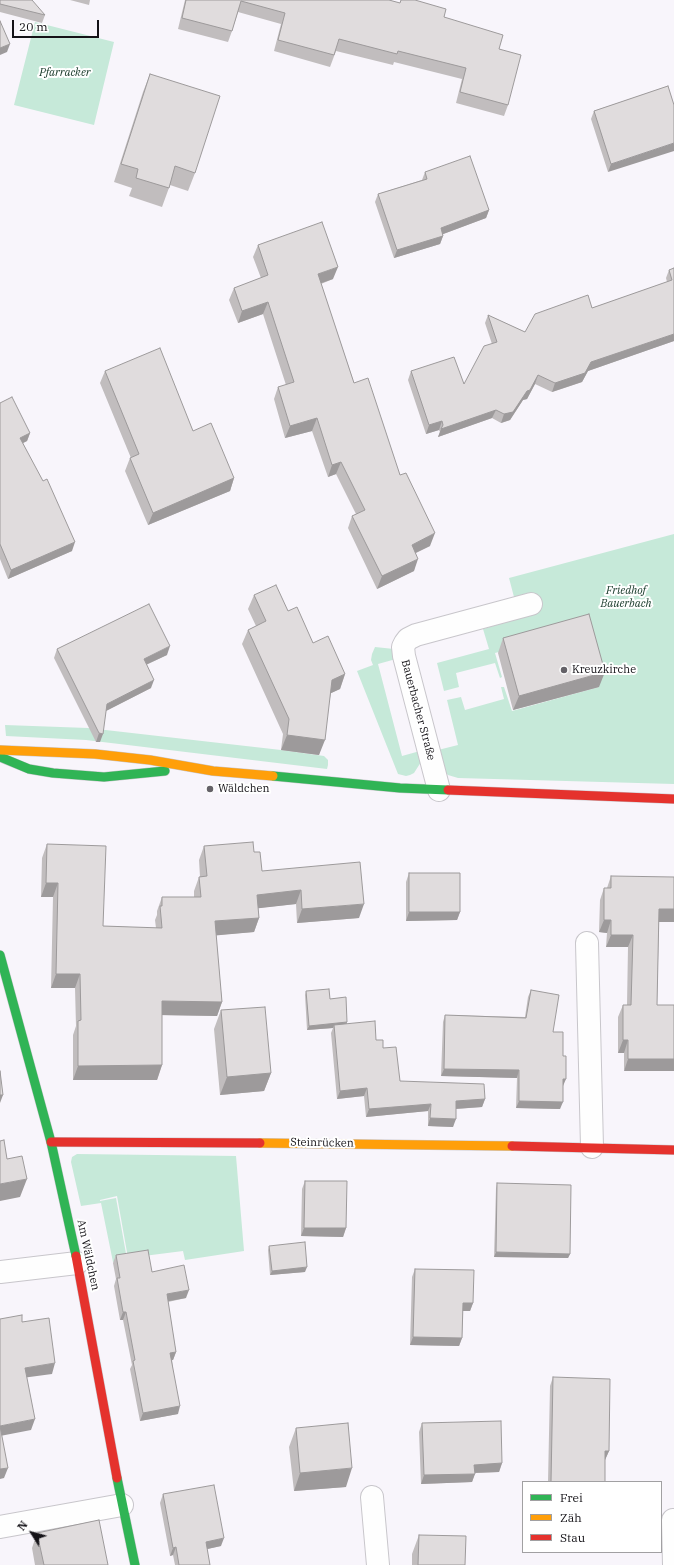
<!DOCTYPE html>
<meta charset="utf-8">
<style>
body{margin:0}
#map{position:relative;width:674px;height:1565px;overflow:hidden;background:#f8f5fb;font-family:"IBM Plex Serif",serif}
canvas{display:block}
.legend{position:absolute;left:522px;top:1481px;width:140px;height:72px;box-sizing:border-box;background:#fff;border:1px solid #a1a0a2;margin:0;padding:5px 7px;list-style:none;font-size:12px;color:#141217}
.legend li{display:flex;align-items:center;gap:8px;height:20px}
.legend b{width:20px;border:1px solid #a1a0a2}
.north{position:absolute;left:12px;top:1513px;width:40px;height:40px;-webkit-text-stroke:3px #fff;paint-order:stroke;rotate:307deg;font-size:11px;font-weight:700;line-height:16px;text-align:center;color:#141217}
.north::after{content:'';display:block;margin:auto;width:14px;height:18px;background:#141217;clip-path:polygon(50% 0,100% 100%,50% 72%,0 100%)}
.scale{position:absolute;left:12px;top:20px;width:87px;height:18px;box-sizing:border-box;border:2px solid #141217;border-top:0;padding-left:5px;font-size:12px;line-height:14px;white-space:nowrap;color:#141217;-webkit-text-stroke:3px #fff;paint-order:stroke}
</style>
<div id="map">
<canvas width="674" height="1565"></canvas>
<ul class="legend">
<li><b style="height:5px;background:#30b455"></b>Frei</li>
<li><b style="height:5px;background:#ff9f0a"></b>Zäh</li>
<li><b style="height:5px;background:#e5322d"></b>Stau</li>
</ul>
<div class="north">N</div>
<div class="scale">20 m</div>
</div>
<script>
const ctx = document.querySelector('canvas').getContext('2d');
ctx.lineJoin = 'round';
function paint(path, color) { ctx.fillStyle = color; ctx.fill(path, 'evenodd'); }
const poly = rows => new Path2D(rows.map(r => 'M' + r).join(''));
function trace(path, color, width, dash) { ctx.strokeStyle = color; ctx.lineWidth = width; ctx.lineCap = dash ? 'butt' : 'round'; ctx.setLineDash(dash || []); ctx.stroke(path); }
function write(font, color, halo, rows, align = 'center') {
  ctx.font = font + ' "IBM Plex Serif",serif'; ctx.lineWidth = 4; ctx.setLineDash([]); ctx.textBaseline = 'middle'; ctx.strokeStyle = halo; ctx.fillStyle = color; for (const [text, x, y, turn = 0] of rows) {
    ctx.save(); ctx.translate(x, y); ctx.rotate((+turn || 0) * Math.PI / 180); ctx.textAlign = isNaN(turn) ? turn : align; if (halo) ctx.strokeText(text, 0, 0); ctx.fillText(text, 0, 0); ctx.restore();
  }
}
paint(poly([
 [35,22,114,42,94,125,14,105],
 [674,534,674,784,458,778,448,775,445,772,438,750,458,745,447,700,461,697,465,710,504,699,501,687,504,687,512,711,599,687,584,629,495,653,502,677,500,678,495,663,456,673,459,687,444,691,437,663,489,649,483,629,533,614,528,593,514,597,509,578],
 [375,647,394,649,396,659,378,664,402,756,420,751,421,762,414,773,410,775,406,776,398,774,357,671,373,665,371,660,372,654],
 [5,725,88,728,281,750,324,756,328,760,328,765,327,769,86,740,6,736],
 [77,1154,236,1156,244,1251,185,1260,183,1251,128,1258,117,1196,100,1200,100,1201,116,1198,127,1259,113,1262,101,1203,81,1206,71,1162,72,1157]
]), '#c6e9d9');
const street = poly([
 [439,790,404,656,403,647,405,643,408,639,416,635,531,604],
 [587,943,592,1147],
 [0,1272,77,1263],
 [372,1497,378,1565],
 [673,1520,674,1565],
 [0,1527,122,1505]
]);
const fast = poly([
 [0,757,29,769,53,773,104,777,165,771],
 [273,776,400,788,448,790],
 [0,955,51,1142,76,1256],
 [117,1478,135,1565]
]);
const slow = poly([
 [0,750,95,754,150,760,213,771,273,776],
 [260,1143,512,1146]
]);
const jam = poly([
 [448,790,674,799],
 [51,1142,260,1143],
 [512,1146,674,1150],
 [76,1256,117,1478]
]);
trace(street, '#c8c6cb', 24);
trace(fast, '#c8c6cb', 10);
trace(slow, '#c8c6cb', 10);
trace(jam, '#c8c6cb', 10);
trace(street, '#fefefe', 22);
trace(fast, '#30b455', 9);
trace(slow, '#ff9f0a', 9);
trace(jam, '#e5322d', 9);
paint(poly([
 [0,0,45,15,42,23,0,12],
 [70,0,90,0,89,5],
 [185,0,389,0,444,17,499,49,508,105,504,116,456,103,462,79,394,62,393,65,336,51,330,67,274,51,281,24,238,12,232,31,228,42,178,29],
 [150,74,195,173,188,191,170,185,162,207,129,196,132,188,114,182,143,92],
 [668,86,608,172,591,119,594,111],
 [425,172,489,210,486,218,443,234,443,236,440,244,394,258,375,202,378,194,422,180],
 [258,245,333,279,321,284,354,383,400,475,430,546,416,553,414,571,377,589,348,528,352,516,356,514,336,474,328,477,312,431,285,438,274,399,278,387,286,385,263,314,238,323,229,300,234,288,261,278,253,257],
 [674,268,674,341,588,371,582,382,552,392,535,384,527,399,523,400,510,420,501,423,492,418,438,437,440,432,439,430,426,434,408,380,411,371,464,384,492,344,485,323,488,315,525,332,592,308,667,282,666,278,669,270],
 [105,371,193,431,234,478,230,491,148,525,125,471,130,458,131,458,100,383],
 [0,403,30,433,27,441,23,443,72,551,8,579,0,559],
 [254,595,288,611,313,643,345,674,340,689,331,693,319,755,281,750,283,734,242,644,248,630,256,626,248,609],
 [503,638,599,687,513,710,498,653],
 [57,649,167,655,146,665,151,688,106,711,100,742,96,742,54,658],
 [47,844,103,926,156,928,155,920,157,915,157,911,162,897,194,897,194,891,199,877,200,877,199,860,204,846,254,852,262,871,359,918,297,923,296,904,258,908,259,918,254,932,216,935,222,1002,217,1016,162,1015,162,1065,157,1080,73,1080,73,1035,76,1026,75,988,51,988,53,897,41,897,42,858],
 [409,873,460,912,457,920,406,921,406,882],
 [611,876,659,922,657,1005,624,1071,624,1053,618,1053,618,1017,623,1005,627,1005,628,947,606,947,607,933,599,932,600,900,604,888,607,888],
 [531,990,553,1032,563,1056,563,1086,560,1109,516,1108,517,1078,441,1076,443,1022,445,1015,525,1017,528,997],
 [306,991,330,999,347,1024,376,1040,383,1048,400,1081,485,1099,482,1107,456,1109,453,1127,428,1126,428,1111,366,1117,364,1096,337,1099,331,1033,333,1028,307,1030,305,995],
 [221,1010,271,1073,264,1091,220,1095,214,1029],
 [305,1181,346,1228,343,1237,301,1236,302,1189],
 [497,1183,570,1254,568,1258,494,1257,496,1188],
 [269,1246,305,1272,270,1275,268,1250],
 [116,1255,152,1272,186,1298,168,1302,176,1352,173,1360,172,1360,178,1414,140,1421,130,1369,132,1365,123,1320,120,1320,114,1286,116,1279,113,1263],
 [415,1269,473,1303,470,1311,463,1311,462,1338,459,1346,410,1345,412,1277],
 [553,1377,609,1451,605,1460,605,1482,548,1482,550,1386],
 [422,1423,502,1463,499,1472,475,1473,472,1482,421,1484,419,1432],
 [296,1428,346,1487,294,1491,289,1447],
 [163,1494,221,1546,207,1549,210,1565,175,1565,173,1555,170,1556,160,1503],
 [37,1533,108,1565,35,1565,32,1548],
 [419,1535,465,1565,412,1565,412,1554]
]), '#c1bdbe');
paint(poly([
 [10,44,7,52,0,55,0,48],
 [674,143,674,151,608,172,611,164],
 [489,210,486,218,438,236,441,228],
 [443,236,440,244,394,258,397,250],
 [338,267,333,279,313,286,318,274],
 [268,302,263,314,238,323,242,311],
 [674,334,674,341,588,371,582,382,552,392,555,383,591,362],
 [538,375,535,384,527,399,523,400,510,420,501,423,504,414],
 [496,410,492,418,438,437,441,429],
 [317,418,312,431,285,438,290,426],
 [442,421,439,430,426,434,429,425],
 [30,433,27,441,17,446,20,438],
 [341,462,336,474,328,477,332,465],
 [234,478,230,491,148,525,153,513],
 [435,533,430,546,407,557,412,545],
 [75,542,72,551,8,579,11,570],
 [418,559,414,571,377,589,382,576],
 [170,646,167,655,141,667,144,659],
 [605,672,599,687,513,710,519,696],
 [345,674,340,689,327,695,332,680],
 [154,680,151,688,104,712,107,704],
 [99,733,103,734,100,742,96,742],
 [287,735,325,740,319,755,281,750],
 [46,883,58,883,53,897,41,897],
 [301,890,296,904,252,909,257,895],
 [364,904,359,918,297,923,302,909],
 [659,909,674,909,674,922,655,922],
 [409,912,460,912,457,920,406,921],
 [259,918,254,932,210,936,215,921],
 [604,920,611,920,607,933,599,932],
 [611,935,633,935,628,947,606,947],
 [56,974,80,974,75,988,51,988],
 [162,1001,222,1002,217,1016,157,1015],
 [347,1022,346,1027,334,1025,333,1028,307,1030,309,1026],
 [623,1040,628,1040,624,1053,618,1053],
 [628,1059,674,1059,674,1071,624,1071],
 [162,1065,157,1080,73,1080,78,1066],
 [444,1069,519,1070,517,1078,441,1076],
 [271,1073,264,1091,220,1095,227,1077],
 [563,1079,566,1079,563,1086,560,1086],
 [367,1088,364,1096,337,1099,340,1091],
 [0,1095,3,1095,0,1103],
 [485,1099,482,1107,454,1109,456,1101],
 [519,1101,563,1102,560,1109,516,1108],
 [431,1104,428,1111,366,1117,369,1109],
 [430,1118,456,1119,453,1127,428,1126],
 [27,1179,20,1197,0,1201,0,1184],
 [304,1228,346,1228,343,1237,301,1236],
 [496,1252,570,1254,568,1258,494,1257],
 [307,1267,305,1272,270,1275,272,1271],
 [189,1290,186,1298,164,1302,167,1294],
 [463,1303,473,1303,470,1311,460,1311],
 [123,1312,126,1312,123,1320,120,1320],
 [413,1337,462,1338,459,1346,410,1345],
 [176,1352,173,1360,168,1361,170,1353],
 [55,1363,52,1374,22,1378,25,1368],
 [180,1406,178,1414,140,1421,143,1413],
 [35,1419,31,1430,0,1436,0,1426],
 [605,1451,609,1451,605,1460],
 [502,1463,499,1472,471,1473,474,1465],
 [8,1468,4,1478,0,1479,0,1469],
 [352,1468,346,1487,294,1491,300,1473],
 [475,1474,472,1482,421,1484,424,1475],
 [224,1538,221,1546,203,1550,206,1542],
 [176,1547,173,1555,170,1556,173,1548],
 [547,1552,601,1552,600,1553]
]), '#9d9a9b');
const building = poly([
 [0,0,32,0,45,15,0,4,0,0],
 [186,0,389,0,400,3,401,0,415,0,446,9,444,17,503,35,499,49,521,55,508,105,460,92,466,68,398,51,397,54,339,39,334,55,278,40,285,13,241,1,232,31,182,18,186,0],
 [0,21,10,44,0,48,0,21],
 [150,74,220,96,195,173,175,166,169,188,136,178,138,169,121,164,150,74],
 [668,86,674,105,674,143,611,164,594,111,668,86],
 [470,156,489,210,441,228,443,236,397,250,378,194,427,179,425,172,470,156],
 [322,222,338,267,318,274,354,383,368,378,400,475,406,473,435,533,412,545,418,559,382,576,352,516,365,510,341,462,332,465,317,418,290,426,278,387,294,382,268,302,242,311,234,288,268,275,258,245,322,222],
 [674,268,674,334,591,362,585,373,555,383,538,375,530,390,527,391,513,412,504,414,496,410,441,429,443,425,442,421,429,425,411,371,454,357,464,384,484,346,497,342,488,315,525,332,535,314,588,295,592,308,672,280,669,270,674,268],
 [160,348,193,431,211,423,234,478,153,513,130,458,139,454,105,371,160,348],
 [12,397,30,433,20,438,43,481,47,479,75,542,11,570,0,544,0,403,12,397],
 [276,585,288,611,297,607,313,643,328,636,345,674,332,680,325,740,287,735,289,719,248,630,266,621,254,595,276,585],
 [149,604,170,646,144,659,154,680,107,704,103,734,99,733,57,649,149,604],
 [589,614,605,672,519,696,503,638,589,614],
 [253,842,254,852,260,852,262,871,360,862,364,904,302,909,301,890,257,895,259,918,215,921,222,1002,162,1001,162,1065,78,1066,78,1021,81,1020,80,974,56,974,58,883,46,883,47,844,106,846,103,926,162,928,160,906,162,906,162,897,201,897,199,877,207,876,204,846,253,842],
 [409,873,460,873,460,912,409,912,409,873],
 [611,876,674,877,674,909,659,909,657,1005,674,1005,674,1059,628,1059,628,1040,623,1040,623,1005,631,1005,633,935,611,935,611,920,604,920,604,888,611,888,611,876],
 [329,989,330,999,346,997,347,1022,309,1026,306,991,329,989],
 [531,990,559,995,553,1032,563,1032,563,1056,566,1056,566,1079,563,1079,563,1102,519,1101,519,1070,444,1069,445,1015,526,1018,531,990],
 [265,1007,271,1073,227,1077,221,1010,265,1007],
 [375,1021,376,1040,383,1040,383,1048,396,1047,400,1081,484,1084,485,1099,456,1101,456,1119,430,1118,431,1104,369,1109,367,1088,340,1091,334,1025,375,1021],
 [0,1071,3,1095,0,1095,0,1071],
 [4,1140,7,1159,22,1156,27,1179,0,1184,0,1141,4,1140],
 [305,1181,347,1181,346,1228,304,1228,305,1181],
 [497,1183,571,1185,570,1254,496,1252,497,1183],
 [305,1242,307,1267,272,1271,269,1246,305,1242],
 [148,1250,152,1272,184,1265,189,1290,167,1294,176,1352,170,1353,180,1406,143,1413,133,1361,135,1360,126,1312,123,1312,117,1278,120,1278,116,1255,148,1250],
 [415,1269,474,1270,473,1303,463,1303,462,1338,413,1337,415,1269],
 [22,1315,22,1322,49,1318,55,1363,25,1368,35,1419,0,1426,8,1468,0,1469,0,1319,22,1315],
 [553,1377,610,1379,609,1451,605,1451,605,1482,551,1482,553,1377],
 [501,1421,502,1463,474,1465,475,1474,424,1475,422,1423,501,1421],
 [348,1423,352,1468,300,1473,296,1428,348,1423],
 [214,1485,224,1538,206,1542,210,1565,179,1565,176,1547,173,1548,163,1494,214,1485],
 [99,1520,108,1565,44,1565,37,1533,99,1520],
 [419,1535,466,1536,465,1565,418,1565,419,1535]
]);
paint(building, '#e0dcdd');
trace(building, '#9d9a9b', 1);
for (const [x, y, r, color] of [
 [564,670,4,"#646167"],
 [210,789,4,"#646167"]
]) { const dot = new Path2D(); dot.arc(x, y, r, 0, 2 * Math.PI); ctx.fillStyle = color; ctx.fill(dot); trace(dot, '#fff', 1.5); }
write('italic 11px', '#153727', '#fff', [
 ["Pfarracker",65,73],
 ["Friedhof",626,591],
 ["Bauerbach",626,604]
]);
write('11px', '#141217', '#fff', [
 ["Kreuzkirche",572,670],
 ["Wäldchen",218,789]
], 'left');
write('11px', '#141217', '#fff', [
 ["Bauerbacher Straße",418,710,75],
 ["Steinrücken",322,1143,1],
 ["Am Wäldchen",88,1255,78]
]);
</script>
